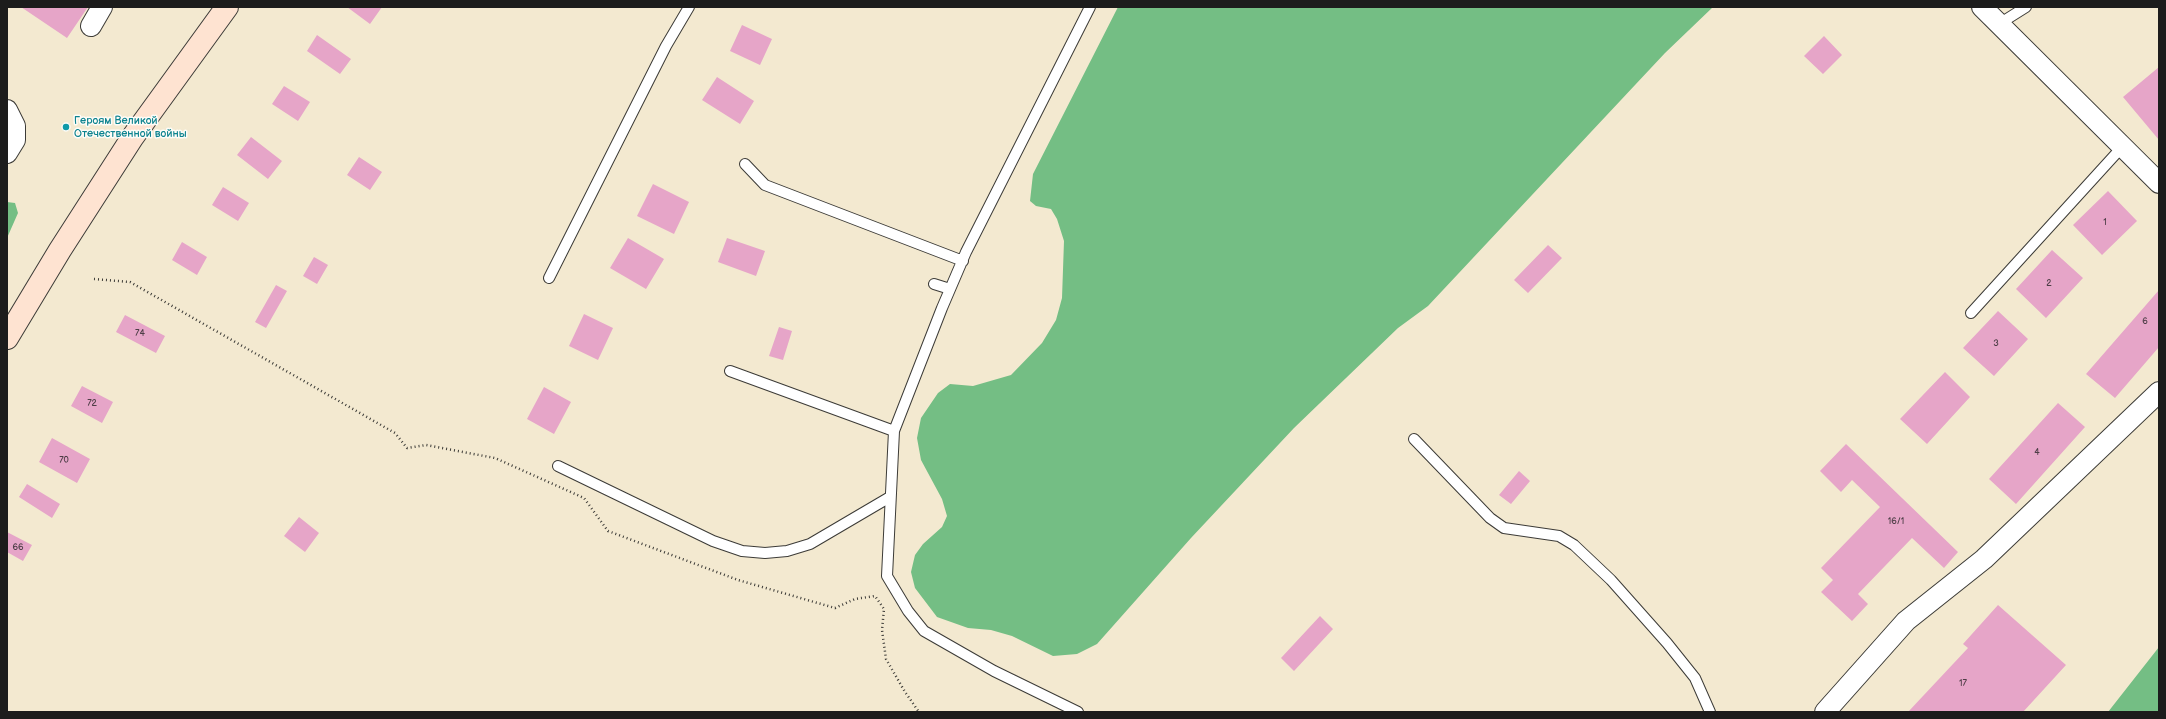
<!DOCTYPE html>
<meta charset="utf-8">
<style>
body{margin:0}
#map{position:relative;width:2166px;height:719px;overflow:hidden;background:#f3e9d0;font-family:"Balsamiq Sans",sans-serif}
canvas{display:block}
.frame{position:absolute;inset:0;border:8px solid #1c1c1c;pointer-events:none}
</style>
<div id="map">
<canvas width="2166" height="719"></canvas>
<div class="frame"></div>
</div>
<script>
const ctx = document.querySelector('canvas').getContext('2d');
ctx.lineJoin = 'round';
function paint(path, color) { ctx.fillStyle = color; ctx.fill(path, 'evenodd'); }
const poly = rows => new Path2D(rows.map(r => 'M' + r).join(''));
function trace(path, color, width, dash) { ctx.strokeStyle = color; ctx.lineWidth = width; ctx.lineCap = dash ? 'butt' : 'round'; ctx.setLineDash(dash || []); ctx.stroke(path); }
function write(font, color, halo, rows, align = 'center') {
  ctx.font = font + ' "Balsamiq Sans",sans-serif'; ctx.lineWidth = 3; ctx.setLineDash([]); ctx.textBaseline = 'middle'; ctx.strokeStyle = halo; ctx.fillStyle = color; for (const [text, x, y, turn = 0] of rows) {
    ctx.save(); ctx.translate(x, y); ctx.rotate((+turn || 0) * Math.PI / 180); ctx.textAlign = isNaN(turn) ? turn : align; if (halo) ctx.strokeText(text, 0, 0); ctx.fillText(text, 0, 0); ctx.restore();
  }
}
paint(poly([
 [1118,7,1713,7,1665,53,1428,306,1398,328,1294,428,1191,538,1097,644,1077,654,1053,656,1012,636,991,630,968,628,937,617,915,588,911,572,915,555,923,544,942,527,947,516,942,499,921,460,917,438,921,418,938,393,950,384,973,386,1011,375,1042,343,1056,320,1062,298,1064,241,1057,219,1051,209,1036,206,1030,201,1033,174],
 [7,202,15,203,18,213,7,238],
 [2159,647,2159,712,2108,712]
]), '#74be84');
paint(poly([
 [21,7,88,7,67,38],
 [347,7,382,7,370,24],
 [742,25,772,39,760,65,730,51],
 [317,35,351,59,340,74,307,51],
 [1824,36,1842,55,1823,74,1804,56],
 [2159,67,2159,140,2123,97],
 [717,77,754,101,740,124,702,100],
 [284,86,310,102,298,121,272,104],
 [251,137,282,161,268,179,237,155],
 [359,157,382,172,370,190,347,175],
 [653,184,689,202,674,234,637,216],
 [223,187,249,203,238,221,212,205],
 [2108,191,2137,221,2102,255,2073,225],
 [628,238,664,259,646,289,610,268],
 [727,238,765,251,756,276,718,262],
 [182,242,207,257,197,275,172,260],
 [1548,245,1562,258,1528,293,1514,280],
 [2052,250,2083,278,2046,318,2016,289],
 [314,257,328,265,317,284,303,276],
 [276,285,287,291,266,328,255,322],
 [2159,290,2159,347,2115,398,2086,374],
 [1998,311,2028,339,1994,376,1963,348],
 [584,314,613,328,598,360,569,346],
 [125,315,165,336,156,353,116,332],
 [779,327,792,331,783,360,769,356],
 [1945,372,1970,397,1927,444,1900,419],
 [82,386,113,402,102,423,71,406],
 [544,387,571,402,554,434,527,419],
 [2058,403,2085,427,2016,504,1989,479],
 [52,438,90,459,77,483,39,462],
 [1846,444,1958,552,1944,568,1912,538,1858,594,1868,604,1852,621,1821,592,1833,580,1821,568,1880,507,1852,480,1841,492,1820,471],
 [1519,471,1530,481,1511,504,1499,495],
 [27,484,60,504,52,518,19,497],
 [299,517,319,533,305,552,284,536],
 [7,532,32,545,23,561,7,552],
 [1998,605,2066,665,2023,712,1908,712,1968,648,1963,644],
 [1320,616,1333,629,1294,671,1281,658]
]), '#e6a5c8');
const lane = poly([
 [1999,24,2026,7],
 [745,164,765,185,963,261],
 [549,278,666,46,689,7],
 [934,284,950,289],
 [1971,313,2123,146],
 [730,371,894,431],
 [1414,439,1490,518,1504,528,1559,536,1574,545,1611,580,1667,643,1695,678,1710,712],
 [558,466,713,541,742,551,765,553,787,551,810,544,890,497],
 [1078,712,994,671,924,631,908,611,887,576,894,431,942,308,966,252,1090,7]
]);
const street = poly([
 [1982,7,2159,183],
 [91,26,102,7],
 [7,110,15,126,15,140,7,153],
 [1825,712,1906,621,1984,559,2159,392]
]);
const secondary = poly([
 [7,338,60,250,132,138,227,7]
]);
trace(lane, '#3c3b37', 12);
trace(street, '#3c3b37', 22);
trace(secondary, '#3c3b37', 24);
trace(poly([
 [94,279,130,282,395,433,407,448,426,445,495,458,584,498,608,531,738,580,835,608,855,599,875,596,884,609,882,630,886,659,905,692,919,712]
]), '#3c3b37', 2.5, [1, 3]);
trace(lane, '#fff', 10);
trace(street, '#fff', 20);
trace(secondary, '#fee3d1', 22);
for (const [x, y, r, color] of [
 [66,127,4,"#0f9aa8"]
]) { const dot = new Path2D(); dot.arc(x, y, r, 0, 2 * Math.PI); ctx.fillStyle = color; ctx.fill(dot); trace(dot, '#fdfcf7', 1.5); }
write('9px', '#4e3e47', null, [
 ["1",2105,223],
 ["2",2049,284],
 ["6",2145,322],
 ["74",140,334],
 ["3",1996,344],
 ["72",92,404],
 ["4",2037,453],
 ["70",64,461],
 ["16/1",1896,522],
 ["66",18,548],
 ["17",1963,684]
]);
write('11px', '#0d838f', '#fdfcf7', [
 ["Героям Великой",74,121],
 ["Отечественной войны",74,134]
], 'left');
</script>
